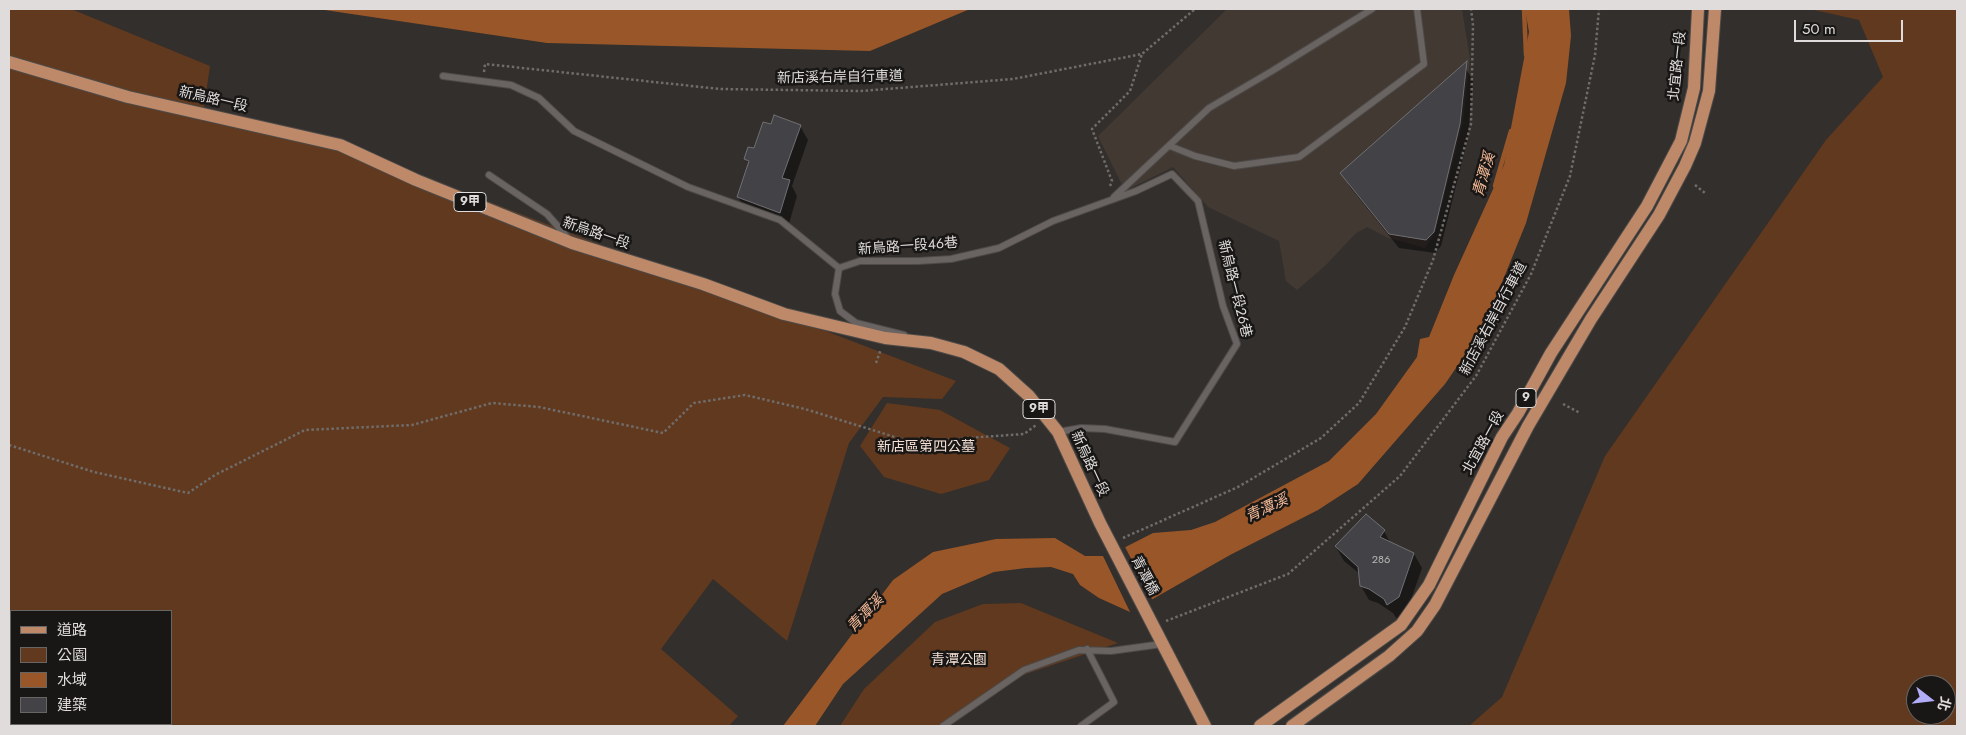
<!DOCTYPE html>
<meta charset="utf-8">
<style>
body{margin:0}
#map{position:relative;width:1966px;height:735px;overflow:hidden;background:#332f2c;font-family:Jost,"Noto Sans TC",sans-serif}
canvas{display:block}
.frame{position:absolute;inset:0;border:10px solid #dfdcdb;pointer-events:none}
.legend{position:absolute;left:10px;top:610px;width:162px;height:115px;box-sizing:border-box;background:#191716;border:1px solid #686665;margin:0;padding:6px 9px;list-style:none;font-size:15px;color:#dfdcdb}
.legend li{display:flex;align-items:center;gap:10px;height:25px}
.legend b{width:25px;border:1px solid #686665}
.north{position:absolute;left:1906px;top:675px;width:50px;height:50px;box-sizing:border-box;background:#191716;border:1px solid #686665;border-radius:50%;rotate:106deg;font-size:14px;font-weight:700;line-height:20px;text-align:center;color:#dfdcdb}
.north::after{content:'';display:block;margin:auto;width:18px;height:22px;background:#b2adf9;clip-path:polygon(50% 0,100% 100%,50% 72%,0 100%)}
.scale{position:absolute;left:1794px;top:20px;width:109px;height:22px;box-sizing:border-box;border:2px solid #dfdcdb;border-top:0;padding-left:6px;font-size:15px;line-height:18px;white-space:nowrap;color:#dfdcdb;-webkit-text-stroke:4px #191716;paint-order:stroke}
</style>
<div id="map">
<canvas width="1966" height="735"></canvas>
<div class="frame"></div>
<ul class="legend">
<li><b style="height:6px;background:#bd8969"></b>道路</li>
<li><b style="height:14px;background:#61391e"></b>公園</li>
<li><b style="height:14px;background:#995729"></b>水域</li>
<li><b style="height:14px;background:#434347"></b>建築</li>
</ul>
<div class="north">北</div>
<div class="scale">50 m</div>
</div>
<script>
const ctx = document.querySelector('canvas').getContext('2d');
ctx.lineJoin = 'round';
function paint(path, color) { ctx.fillStyle = color; ctx.fill(path, 'evenodd'); }
const poly = rows => new Path2D(rows.map(r => 'M' + r).join(''));
function trace(path, color, width, dash) { ctx.strokeStyle = color; ctx.lineWidth = width; ctx.lineCap = dash ? 'butt' : 'round'; ctx.setLineDash(dash || []); ctx.stroke(path); }
function write(font, color, halo, rows, align = 'center') {
  ctx.font = font + ' Jost,"Noto Sans TC",sans-serif'; ctx.lineWidth = 5; ctx.setLineDash([]); ctx.textBaseline = 'middle'; ctx.strokeStyle = halo; ctx.fillStyle = color; for (const [text, x, y, turn = 0] of rows) {
    ctx.save(); ctx.translate(x, y); ctx.rotate((+turn || 0) * Math.PI / 180); ctx.textAlign = isNaN(turn) ? turn : align; if (halo) ctx.strokeText(text, 0, 0); ctx.fillText(text, 0, 0); ctx.restore();
  }
}
paint(poly([
 [1227,9,1462,9,1470,59,1463,122,1435,233,1425,248,1388,238,1367,227,1355,234,1326,265,1297,290,1286,281,1279,241,1208,207,1173,167,1125,191,1098,136]
]), '#423933');
paint(poly([
 [9,9,71,9,210,66,202,121,354,150,956,381,942,399,883,397,849,443,787,641,713,579,661,649,738,716,729,726,9,726],
 [11,611,171,611,171,724,11,724],
 [1810,9,1957,9,1957,726,1469,726,1502,697,1605,456,1826,140,1883,77,1859,20],
 [1916,685,1946,685,1946,715,1916,715],
 [887,403,940,410,1010,448,989,480,941,494,884,477,860,446],
 [1021,603,1118,643,1011,679,942,726,840,726,864,689,935,622,983,604]
]), '#61391e');
paint(poly([
 [318,9,970,9,870,51,547,43],
 [1525,9,1569,9,1571,36,1566,83,1526,223,1484,327,1445,384,1358,484,1318,510,1230,555,1130,612,1099,598,1080,585,1073,574,1051,567,1026,568,994,572,942,594,843,684,815,726,783,726,893,580,933,552,996,539,1055,538,1085,556,1108,556,1153,533,1191,530,1215,522,1329,461,1376,414,1417,357,1420,339,1429,337,1454,275,1504,165,1529,32]
]), '#995729');
paint(poly([
 [1124,545,1153,601,1131,614,1102,554,1108,554]
]), '#332f2c');
paint(poly([
 [1465,67,1473,81,1468,138,1441,246,1435,253,1399,248,1350,187,1342,173],
 [800,126,808,140,792,186,797,196,788,227,746,211,738,197,749,165,746,159,754,150],
 [1384,531,1391,544,1414,554,1422,568,1407,611,1397,619,1393,613,1378,603,1369,600,1361,586,1360,574,1344,561,1336,547]
]), '#0007');
trace(poly([
 [1524,9,1526,55],
 [1495,186,1511,131]
]), '#995729', 4.5);
const building = poly([
 [1467,61,1460,124,1434,232,1426,240,1389,234,1340,173,1467,61],
 [774,115,801,125,782,178,790,180,780,213,737,197,749,161,744,159,748,147,754,148,763,122,771,124,774,115],
 [1366,514,1385,530,1380,537,1414,553,1399,597,1387,605,1384,599,1369,589,1360,586,1358,567,1335,546,1366,514]
]);
paint(building, '#434347');
trace(building, '#707074', 1);
const service = poly([
 [443,76,511,85,539,98,574,131,688,187,780,220,839,268],
 [1170,146,1195,156,1234,166,1299,157,1424,64,1417,9],
 [489,175,547,214,568,238],
 [1114,197,1209,108,1272,71,1372,9],
 [904,335,856,323,840,311,835,294,839,268,860,261,918,261,951,259,999,248,1053,221,1136,191,1172,174,1198,201,1223,306,1237,344,1175,442,1105,429,1081,428,1058,432],
 [943,726,1024,670,1079,650,1111,651,1162,644],
 [1081,726,1114,702,1087,649]
]);
const primary = poly([
 [9,62,128,97,340,145,416,180,572,243,703,284,784,314,885,338,931,343,964,352,999,369,1029,396,1058,432,1100,523,1205,726],
 [1260,726,1401,625,1429,585,1502,437,1518,413,1551,353,1647,206,1681,141,1694,88,1698,9],
 [1292,726,1389,656,1417,631,1435,605,1528,426,1591,319,1659,215,1685,166,1695,143,1709,91,1715,9]
]);
trace(service, '#4d4a48', 8);
trace(primary, '#4d4a48', 14);
trace(poly([
 [484,72,485,64,720,89,861,91,1013,79,1142,54,1195,9],
 [1695,185,1705,193],
 [1110,186,1112,181,1092,129,1130,91,1142,54],
 [876,363,881,349],
 [1563,404,1580,413],
 [9,445,94,472,188,493,215,475,305,430,412,425,492,403,539,407,663,433,694,403,745,395,805,409,911,442,1024,434,1036,425],
 [1123,538,1238,487,1321,438,1359,403,1405,327,1433,260,1471,124,1473,25,1471,9],
 [1166,621,1288,574,1400,476,1476,376,1531,274,1570,176,1595,55,1599,9]
]), '#706c6a', 2.5, [2.5, 2.5]);
trace(service, '#696462', 6);
trace(primary, '#bd8969', 12);
write('11px', '#b8b6b6', null, [
 ["286",1381,560]
]);
for (const [x, y, w] of [
 [470,202,32],
 [1526,398,20],
 [1039,409,32]
]) { const box = new Path2D(); box.roundRect(x - w / 2, y - 9.5, w, 19, 4); ctx.fillStyle = '#191716'; ctx.fill(box); trace(box, '#dfdcdb', 1); }
write('bold 12px', '#dfdcdb', null, [
 ["9甲",470,202],
 ["9",1526,398],
 ["9甲",1039,409]
]);
write('14px', '#dfdcdb', '#191716', [
 ["北宜路一段",1678,66,-84],
 ["新店溪右岸自行車道",840,78,-1],
 ["新烏路一段",213,100,13],
 ["新烏路一段",596,234,19],
 ["新烏路一段46巷",908,247,-4],
 ["新烏路一段26巷",1234,289,76],
 ["新店溪右岸自行車道",1494,319,-62],
 ["北宜路一段",1484,443,-61],
 ["新烏路一段",1089,464,65],
 ["青潭橋",1144,576,62]
]);
write('14px', '#f3dfd3', '#191716', [
 ["新店區第四公墓",926,448],
 ["青潭公園",959,661]
]);
write('italic 15px', '#f5bb98', '#191716', [
 ["青潭溪",1485,175,-74],
 ["青潭溪",1267,509,-25],
 ["青潭溪",866,614,-46]
]);
</script>
